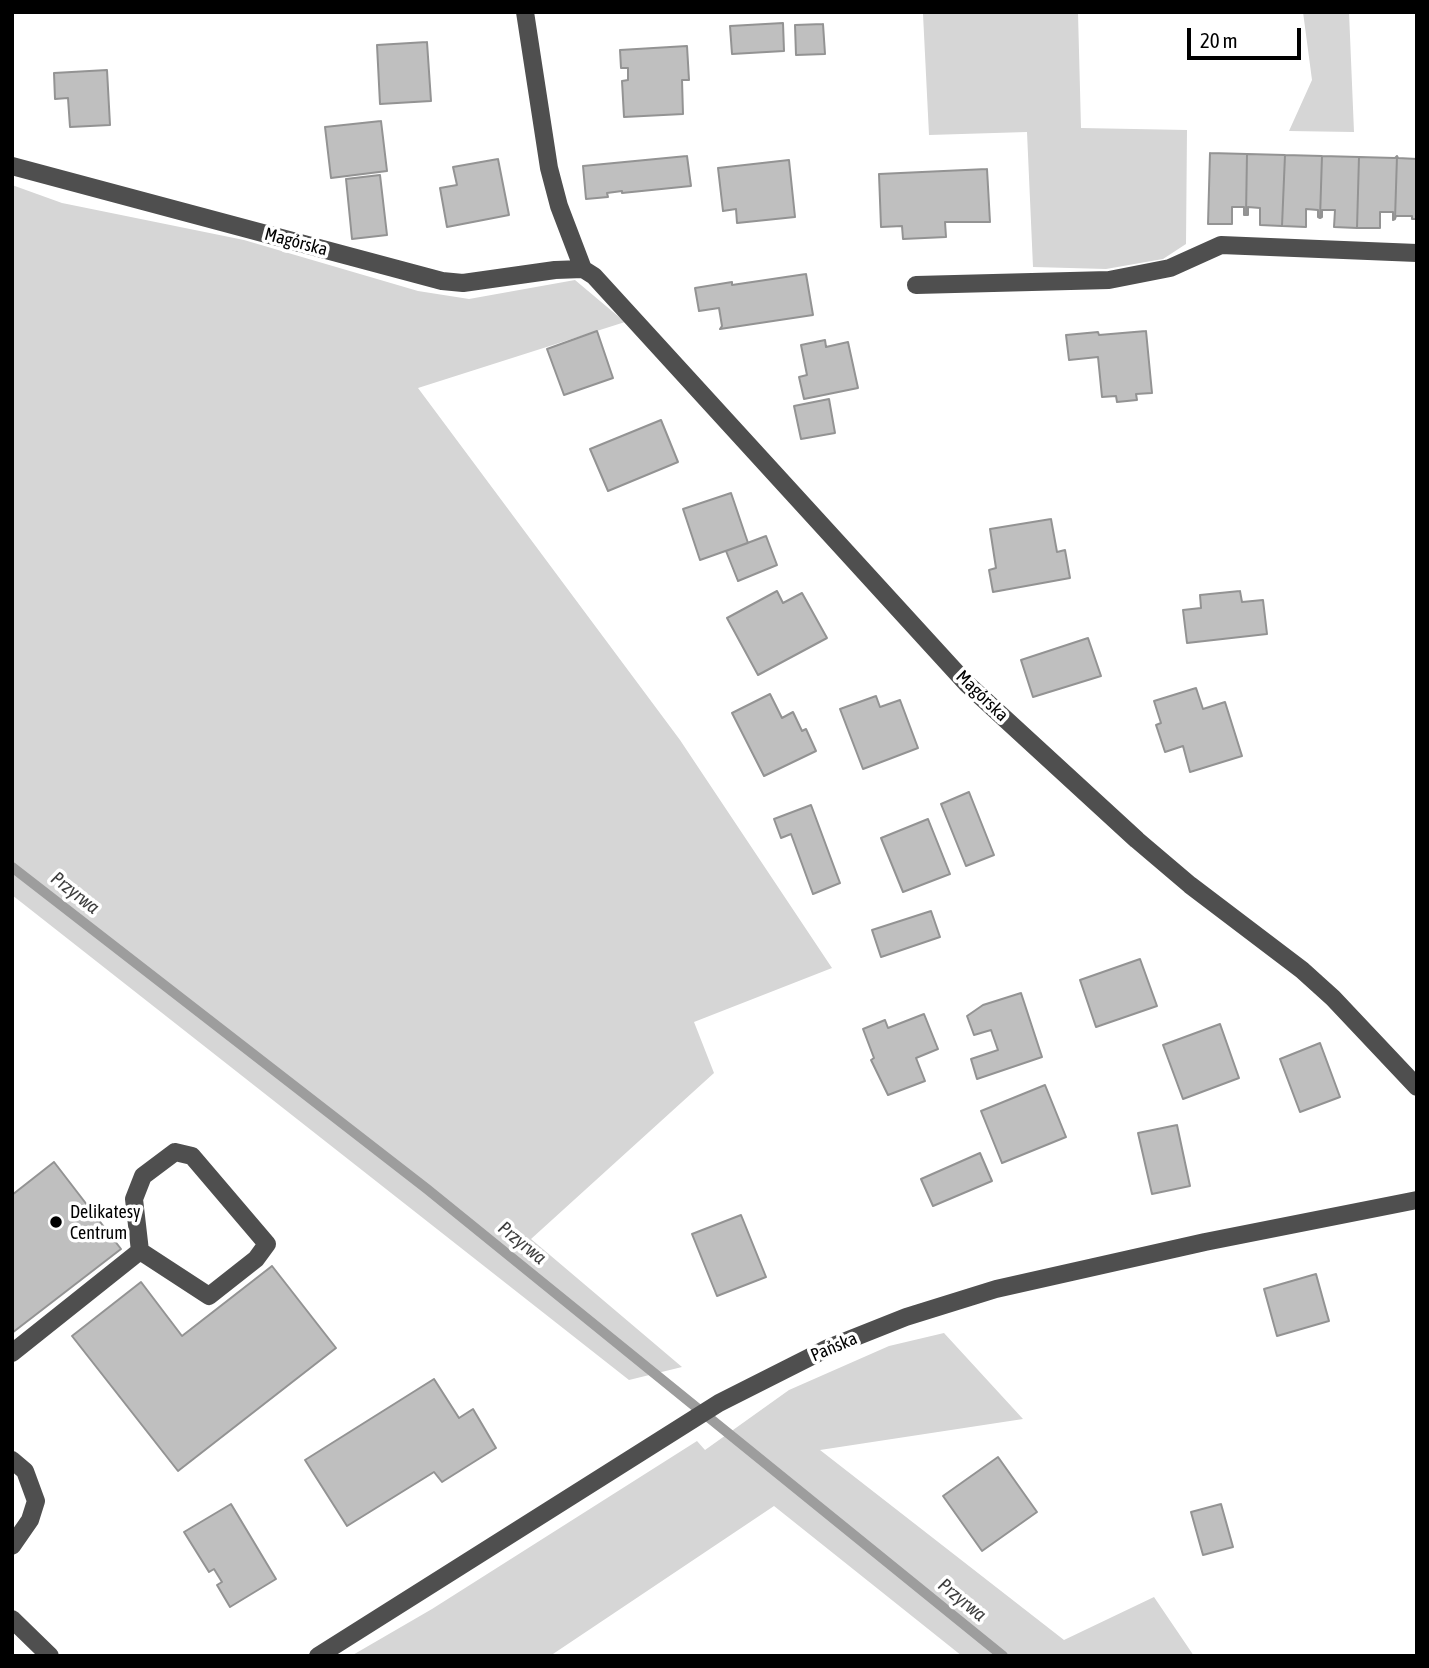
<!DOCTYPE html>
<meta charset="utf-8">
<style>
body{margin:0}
#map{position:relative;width:1429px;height:1668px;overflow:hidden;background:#fff;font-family:"Asap Condensed",sans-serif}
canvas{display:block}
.frame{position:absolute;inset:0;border:14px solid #000;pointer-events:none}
.scale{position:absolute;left:1187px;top:28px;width:114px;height:32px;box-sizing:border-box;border:4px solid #000;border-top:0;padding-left:9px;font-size:21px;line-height:24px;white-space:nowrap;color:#000;-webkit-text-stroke:5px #fff;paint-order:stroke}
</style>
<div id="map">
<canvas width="1429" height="1668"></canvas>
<div class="frame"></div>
<div class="scale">20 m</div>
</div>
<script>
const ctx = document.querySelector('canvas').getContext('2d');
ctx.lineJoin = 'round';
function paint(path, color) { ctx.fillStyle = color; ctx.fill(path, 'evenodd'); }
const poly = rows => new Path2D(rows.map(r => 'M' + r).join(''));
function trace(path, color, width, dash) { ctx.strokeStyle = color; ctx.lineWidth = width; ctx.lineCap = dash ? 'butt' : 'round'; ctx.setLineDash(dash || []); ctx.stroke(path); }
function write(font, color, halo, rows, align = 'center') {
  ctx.font = font + ' "Asap Condensed",sans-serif'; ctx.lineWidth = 7; ctx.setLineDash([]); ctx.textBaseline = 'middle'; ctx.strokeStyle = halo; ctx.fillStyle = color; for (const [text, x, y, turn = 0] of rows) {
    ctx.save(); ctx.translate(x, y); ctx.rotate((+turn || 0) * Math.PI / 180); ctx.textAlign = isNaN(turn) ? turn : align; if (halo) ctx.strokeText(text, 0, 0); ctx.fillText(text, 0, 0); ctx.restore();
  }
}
paint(poly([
 [1303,12,1349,12,1354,132,1289,131,1312,80],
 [1078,13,1081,128,1187,130,1186,244,1163,259,1106,269,1033,267,1027,132,929,135,923,14],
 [12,185,62,203,244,240,418,291,469,299,575,280,625,322,418,388,680,740,832,968,694,1022,714,1073,531,1239,682,1367,629,1380,12,895],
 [944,1333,1023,1419,820,1450,1064,1640,1154,1597,1194,1656,962,1656,774,1506,550,1656,351,1656,432,1609,697,1441,705,1450,789,1390,889,1346]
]), '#d6d6d6');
trace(poly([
 [12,867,427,1189,1003,1656]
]), '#9d9d9d', 10);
const building = poly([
 [783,23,784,51,732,54,730,26,783,23],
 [823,24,825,54,796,55,795,25,823,24],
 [427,42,431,101,380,104,377,45,427,42],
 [687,46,689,80,682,80,683,114,624,117,622,81,628,80,628,68,621,68,620,50,687,46],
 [107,70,110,125,70,127,68,98,55,99,54,73,107,70],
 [381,121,387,171,331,178,325,127,381,121],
 [1210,153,1247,154,1246,215,1244,215,1244,207,1232,207,1232,224,1208,224,1210,153],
 [1247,154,1285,155,1282,226,1260,225,1260,208,1248,207,1248,215,1246,215,1247,154],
 [1285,155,1322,156,1320,218,1318,217,1318,210,1306,209,1306,227,1282,226,1285,155],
 [687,156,691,186,622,193,622,191,607,193,608,197,586,199,583,166,687,156],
 [1322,156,1359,157,1357,228,1334,227,1335,210,1322,210,1322,217,1320,218,1322,156],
 [1397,156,1395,219,1393,220,1393,212,1380,212,1380,228,1357,228,1359,157,1395,158,1397,156],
 [1397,156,1398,158,1417,159,1417,219,1412,219,1412,216,1396,216,1395,219,1397,156],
 [498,159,509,215,447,227,440,188,457,185,453,167,498,159],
 [789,160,795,217,737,223,736,209,723,211,718,168,789,160],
 [987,169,990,222,945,222,946,237,903,239,902,226,881,227,879,174,987,169],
 [380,175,387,235,352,239,346,179,380,175],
 [806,274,813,315,720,329,722,326,719,308,699,311,695,288,732,282,732,285,806,274],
 [597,331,613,378,564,395,547,349,597,331],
 [1146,331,1152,393,1136,394,1137,400,1117,402,1116,396,1102,397,1098,357,1069,360,1066,335,1098,332,1099,335,1146,331],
 [825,340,826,347,848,342,858,388,804,399,799,377,807,375,801,345,825,340],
 [829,399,835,433,801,439,794,406,829,399],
 [661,420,678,462,608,491,590,449,661,420],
 [731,493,748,543,700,560,683,509,731,493],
 [1051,519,1057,552,1065,550,1070,578,993,592,989,570,996,568,990,529,1051,519],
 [766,536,777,565,738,581,726,551,766,536],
 [777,591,783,603,802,593,827,638,758,675,727,618,777,591],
 [1240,591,1242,602,1263,600,1267,634,1187,643,1183,610,1201,608,1200,595,1240,591],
 [1088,638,1101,676,1033,697,1021,660,1088,638],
 [1196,688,1203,709,1225,702,1242,756,1190,772,1183,746,1165,752,1156,725,1161,723,1154,701,1196,688],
 [770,694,782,718,793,712,802,731,806,729,816,751,764,776,732,713,770,694],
 [876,696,880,707,900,700,918,748,863,769,840,709,876,696],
 [969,792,994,855,966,866,941,804,969,792],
 [811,805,840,883,813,894,791,834,781,838,774,819,811,805],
 [928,819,950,874,903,892,881,838,928,819],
 [931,911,940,937,881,957,872,930,931,911],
 [1140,959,1157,1006,1096,1027,1080,980,1140,959],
 [1021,993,1042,1057,977,1079,971,1059,998,1050,991,1030,974,1035,967,1016,983,1005,1021,993],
 [924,1014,938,1049,916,1058,925,1081,888,1095,871,1060,874,1058,863,1029,885,1020,888,1028,924,1014],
 [1220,1024,1239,1078,1183,1099,1163,1045,1220,1024],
 [1320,1043,1340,1097,1300,1112,1280,1059,1320,1043],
 [1045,1085,1066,1137,1002,1163,981,1111,1045,1085],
 [1177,1125,1190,1186,1152,1194,1138,1133,1177,1125],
 [980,1153,992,1181,933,1206,921,1179,980,1153],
 [54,1162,121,1249,12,1333,12,1195,54,1162],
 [741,1215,766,1277,717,1296,692,1234,741,1215],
 [272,1266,336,1348,178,1471,72,1336,141,1282,182,1336,272,1266],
 [1316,1274,1329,1321,1277,1336,1264,1289,1316,1274],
 [434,1379,459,1418,473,1409,496,1448,442,1482,434,1472,347,1526,305,1460,434,1379],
 [998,1457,1037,1512,982,1551,943,1496,998,1457],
 [231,1504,276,1579,230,1607,217,1585,222,1582,214,1569,209,1572,184,1532,231,1504],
 [1221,1504,1233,1547,1203,1555,1191,1512,1221,1504]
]);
paint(building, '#bfbfbf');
trace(building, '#939393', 2);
trace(poly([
 [525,12,549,168,559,206,583,269],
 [12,166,442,281,463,283,555,270,583,269,594,276,966,683,1137,840,1190,885,1302,970,1333,998,1417,1087],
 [916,285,1109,280,1170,268,1221,245,1417,253],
 [175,1152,192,1156,267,1244,256,1259,209,1296,140,1251,134,1199,143,1176,175,1152],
 [12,1353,140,1251],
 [12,1460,25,1471,36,1501,30,1520,12,1546],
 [12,1619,50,1656],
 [318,1656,719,1403,828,1348,906,1317,996,1289,1205,1242,1417,1200]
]), '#4f4f4f', 18);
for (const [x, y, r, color] of [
 [56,1222,7,"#000"]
]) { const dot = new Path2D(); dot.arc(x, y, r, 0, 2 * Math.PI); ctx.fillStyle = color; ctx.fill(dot); trace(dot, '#fff', 2.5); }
write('18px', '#000', '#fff', [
 ["Magórska",296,242,15],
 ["Magórska",982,696,44],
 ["Pańska",834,1347,-23]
]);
write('18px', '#000', '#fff', [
 ["Delikatesy",70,1212],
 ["Centrum",70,1233]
], 'left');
write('italic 19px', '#3e3e3e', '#fff', [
 ["Przyrwa",75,893,38],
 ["Przyrwa",522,1243,39],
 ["Przyrwa",962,1600,39]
]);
</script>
